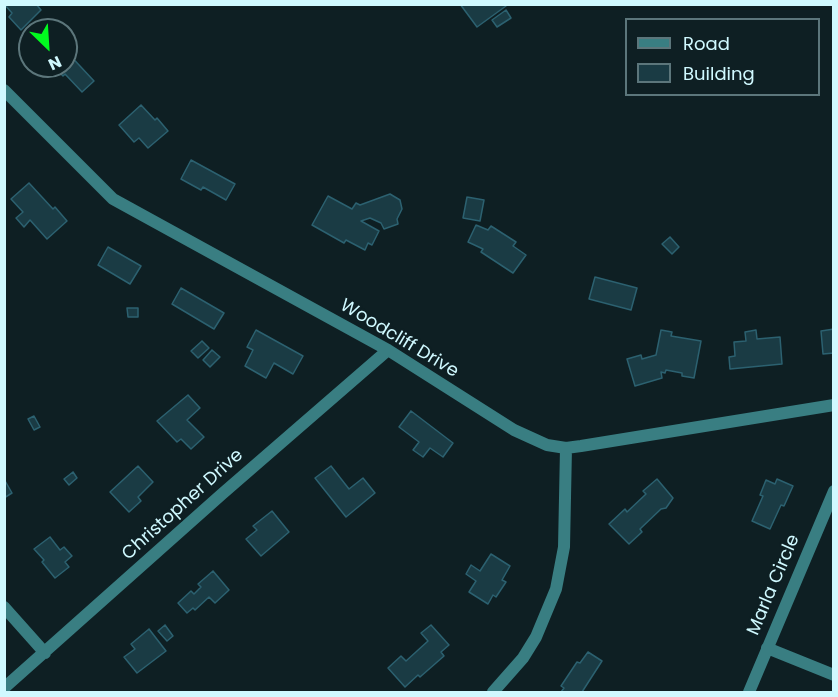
<!DOCTYPE html>
<style>
body{margin:0}
#map{position:relative;width:838px;height:697px;overflow:hidden;background:#0e1f23;font-family:Poppins,sans-serif}
canvas{display:block}
.frame{position:absolute;inset:0;border:6px solid #d0f9ff;pointer-events:none}
.legend{position:absolute;left:625px;top:18px;width:195px;height:78px;box-sizing:border-box;background:#0e1f23;border:2px solid #5c767b;margin:0;padding:8px 10px;list-style:none;font-size:18px;color:#d0f9ff}
.legend li{display:flex;align-items:center;gap:12px;height:30px}
.legend b{width:30px;border:2px solid #5c767b}
.north{position:absolute;left:18px;top:18px;width:60px;height:60px;box-sizing:border-box;background:#0e1f23;border:2px solid #5c767b;border-radius:50%;rotate:155deg;font-size:16px;font-weight:700;line-height:24px;text-align:center;color:#d0f9ff}
.north::after{content:'';display:block;margin:auto;width:21px;height:27px;background:#01fa1f;clip-path:polygon(50% 0,100% 100%,50% 72%,0 100%)}
</style>
<div id="map">
<canvas width="838" height="697"></canvas>
<div class="frame"></div>
<ul class="legend">
<li><b style="height:8px;background:#397e82"></b>Road</li>
<li><b style="height:16px;background:#1a3b44"></b>Building</li>
</ul>
<div class="north">N</div>
</div>
<script>
const ctx = document.querySelector('canvas').getContext('2d');
ctx.lineJoin = 'round';
function paint(path, color) { ctx.fillStyle = color; ctx.fill(path, 'evenodd'); }
const poly = rows => new Path2D(rows.map(r => 'M' + r).join(''));
function trace(path, color, width, dash) { ctx.strokeStyle = color; ctx.lineWidth = width; ctx.lineCap = dash ? 'butt' : 'round'; ctx.setLineDash(dash || []); ctx.stroke(path); }
function write(font, color, halo, rows, align = 'center') {
  ctx.font = font + ' Poppins,sans-serif'; ctx.lineWidth = 4.5; ctx.setLineDash([]); ctx.textBaseline = 'middle'; ctx.strokeStyle = halo; ctx.fillStyle = color; for (const [text, x, y, turn = 0] of rows) {
    ctx.save(); ctx.translate(x, y); ctx.rotate((+turn || 0) * Math.PI / 180); ctx.textAlign = isNaN(turn) ? turn : align; if (halo) ctx.strokeText(text, 0, 0); ctx.fillText(text, 0, 0); ctx.restore();
  }
}
const building = poly([
 [4,4,36,4,41,10,21,30,9,17,12,13,4,4],
 [460,4,505,4,506,6,477,27,460,4],
 [506,10,511,18,497,27,492,20,506,10],
 [66,51,94,81,82,92,65,74,63,76,53,66,66,66,66,51],
 [141,105,155,120,157,118,168,131,148,148,139,138,134,142,119,125,141,105],
 [191,160,235,184,226,200,203,187,201,190,181,179,191,160],
 [29,183,53,209,55,207,67,221,47,239,30,220,24,227,16,218,23,212,11,199,29,183],
 [390,194,400,200,402,209,397,219,398,224,384,229,381,223,370,218,361,221,379,231,372,245,368,243,365,250,346,240,344,243,312,225,328,196,352,209,356,203,360,205,390,194],
 [467,197,484,200,480,221,463,218,467,197],
 [476,225,488,230,491,226,516,242,513,246,526,255,513,273,481,252,483,249,468,242,476,225],
 [670,237,679,247,672,254,662,244,670,237],
 [108,247,141,266,130,284,98,265,108,247],
 [595,277,637,288,631,310,589,299,595,277],
 [181,288,224,313,214,329,172,304,181,288],
 [127,308,138,308,138,317,128,317,127,308],
 [834,329,834,353,823,354,821,331,834,329],
 [256,330,303,356,293,374,274,363,266,378,245,366,253,350,247,347,256,330],
 [661,330,672,332,671,336,701,341,694,378,682,376,682,373,666,370,665,373,661,372,662,378,635,386,627,359,641,355,642,359,656,355,661,330],
 [756,330,757,339,780,337,782,364,730,369,729,357,735,356,734,342,746,341,745,332,756,330],
 [202,341,209,348,198,358,191,351,202,341],
 [212,350,220,357,210,367,203,360,212,350],
 [188,395,200,408,187,420,204,437,191,449,181,439,177,442,157,421,188,395],
 [411,411,453,443,443,457,430,448,423,457,413,450,419,442,399,427,411,411],
 [34,416,40,427,34,430,28,419,34,416],
 [138,466,153,482,138,497,141,501,129,512,110,492,138,466],
 [331,466,349,489,363,478,375,493,346,517,315,478,331,466],
 [73,472,77,478,69,485,64,479,73,472],
 [4,479,12,493,4,498,4,479],
 [657,479,673,498,666,508,661,509,640,529,642,532,629,544,609,524,625,509,627,512,646,494,643,491,657,479],
 [777,479,793,486,784,506,781,505,770,529,752,521,763,496,760,495,766,480,775,484,777,479],
 [272,511,289,532,261,556,246,539,257,530,253,526,272,511],
 [50,537,60,550,64,547,72,556,65,562,69,567,55,578,42,562,44,560,34,549,50,537],
 [491,554,510,566,502,580,506,582,496,597,493,595,488,604,469,592,476,581,466,574,471,565,480,571,491,554],
 [213,571,229,590,215,603,209,597,195,610,193,608,187,613,178,603,191,591,194,594,201,587,198,584,213,571],
 [165,625,173,636,167,641,158,631,165,625],
 [431,625,449,645,441,652,444,656,420,677,418,675,405,687,388,668,401,656,406,661,428,641,421,633,431,625],
 [149,629,166,651,137,673,124,657,135,649,131,644,149,629],
 [588,652,602,661,582,692,561,692,564,688,561,686,577,662,580,663,588,652]
]);
paint(building, '#1a3b44');
trace(building, '#2c6170', 1.5);
trace(poly([
 [4,90,113,199,388,350,514,430,547,445,566,448,581,446,834,405],
 [4,607,45,653],
 [767,648,834,675],
 [4,688,222,494,388,350],
 [493,692,523,658,536,637,556,589,564,547,566,448],
 [749,692,834,491]
]), '#397e82', 12);
write('18px', '#d0f9ff', '#0e1f23', [
 ["Woodcliff Drive",399,339,31],
 ["Christopher Drive",183,505,-42],
 ["Marla Circle",774,585,-67]
]);
</script>
